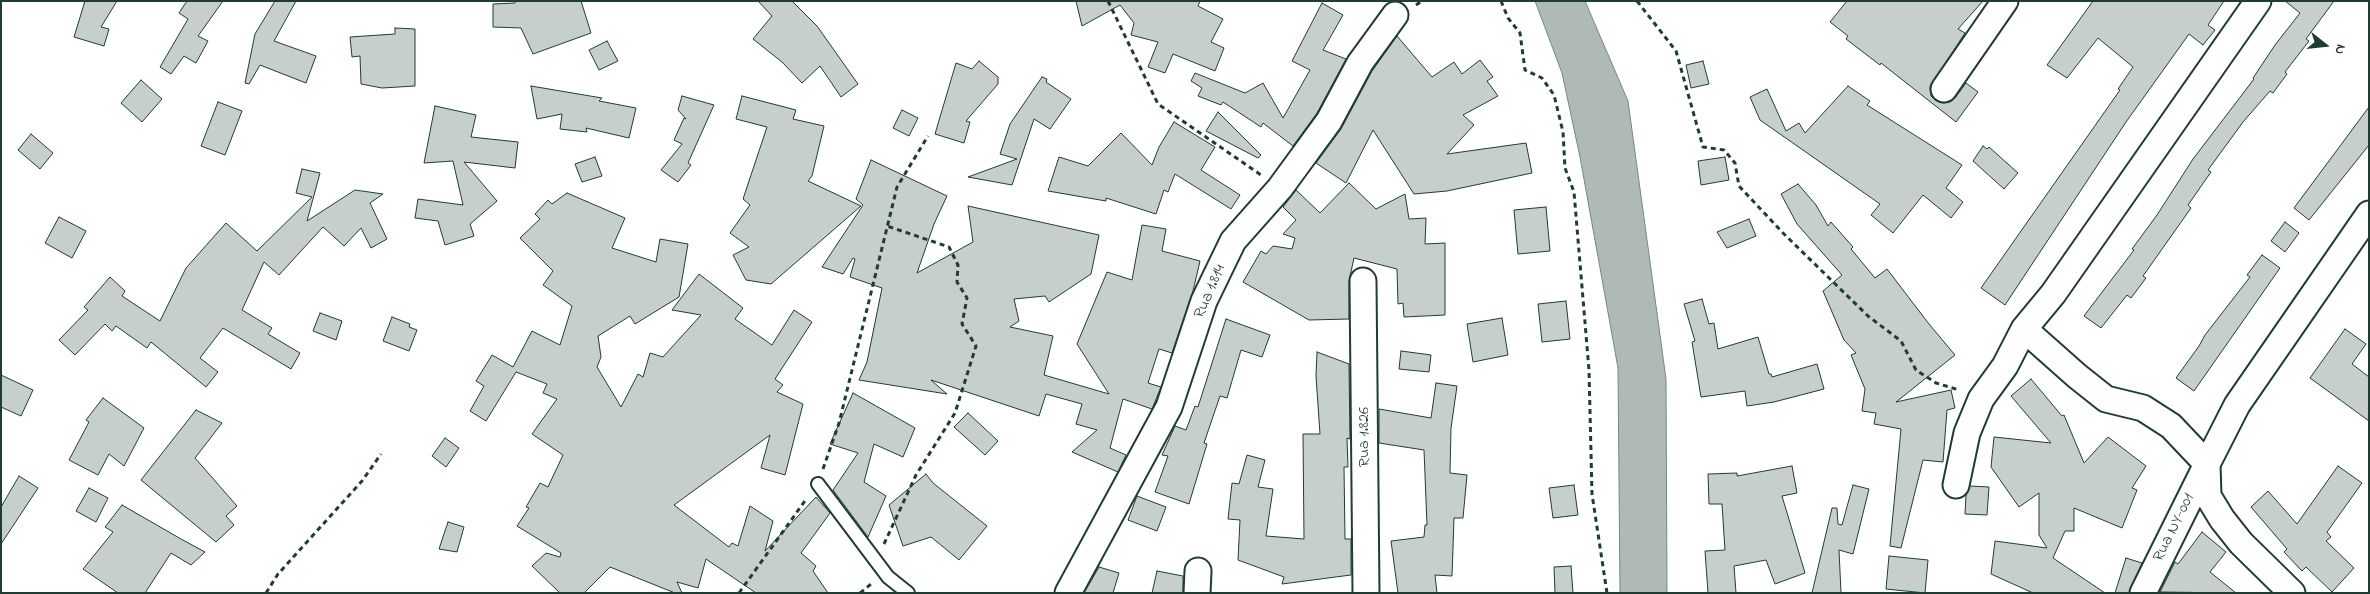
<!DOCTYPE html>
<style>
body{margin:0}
#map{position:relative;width:2370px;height:594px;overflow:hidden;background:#fff;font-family:"Indie Flower",sans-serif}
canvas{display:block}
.frame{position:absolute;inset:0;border:2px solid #1f3d34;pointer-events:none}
.north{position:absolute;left:2300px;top:20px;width:50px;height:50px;-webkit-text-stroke:4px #fff;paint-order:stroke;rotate:106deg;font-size:14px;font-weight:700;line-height:20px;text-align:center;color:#1f3d34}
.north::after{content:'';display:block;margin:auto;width:18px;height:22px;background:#1f3d34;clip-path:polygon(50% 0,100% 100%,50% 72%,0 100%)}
</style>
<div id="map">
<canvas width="2370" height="594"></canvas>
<div class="frame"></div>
<div class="north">N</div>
</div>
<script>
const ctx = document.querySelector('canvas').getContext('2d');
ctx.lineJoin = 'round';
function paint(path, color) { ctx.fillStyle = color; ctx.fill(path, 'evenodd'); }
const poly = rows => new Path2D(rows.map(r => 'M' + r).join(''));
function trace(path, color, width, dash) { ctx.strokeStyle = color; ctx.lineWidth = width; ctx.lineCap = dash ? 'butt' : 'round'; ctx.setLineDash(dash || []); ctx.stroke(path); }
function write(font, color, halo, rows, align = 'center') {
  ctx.font = font + ' "Indie Flower",sans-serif'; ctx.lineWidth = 4; ctx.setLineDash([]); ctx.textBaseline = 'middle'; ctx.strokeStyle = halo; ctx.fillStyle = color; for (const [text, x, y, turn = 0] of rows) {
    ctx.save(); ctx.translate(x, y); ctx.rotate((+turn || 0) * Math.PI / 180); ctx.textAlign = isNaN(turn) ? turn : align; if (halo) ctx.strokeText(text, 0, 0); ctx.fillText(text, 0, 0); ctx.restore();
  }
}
const water = poly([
 [1535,1,1585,1,1628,101,1666,379,1667,593,1620,593,1618,368,1580,157,1562,73,1535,1]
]);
paint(water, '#afbab7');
trace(water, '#758883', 1);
const building = poly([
 [85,1,117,1,101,27,109,29,104,46,74,37,85,1],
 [187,1,223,1,198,36,208,41,196,63,184,56,171,74,160,67,188,19,179,13,187,1],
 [275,1,296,1,274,41,316,56,306,83,260,65,249,84,245,83,255,34,275,1],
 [515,1,581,1,591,33,533,54,521,28,493,27,493,4,515,3,515,1],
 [758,1,792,1,817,26,858,84,841,97,820,66,802,83,782,62,753,39,772,16,758,1],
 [1076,1,1200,1,1198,6,1223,19,1211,42,1224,48,1215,71,1173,54,1165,73,1148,67,1158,42,1131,35,1134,23,1120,5,1082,26,1076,1],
 [1847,1,1983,1,1958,29,1965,33,1930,87,1931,96,1935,100,1942,103,1950,102,1955,98,1966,83,1978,92,1956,122,1881,63,1880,65,1846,39,1848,36,1830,22,1847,1],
 [2093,1,2224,1,2208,25,2215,30,2203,45,2189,34,2126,122,2005,305,1981,288,2120,90,2118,89,2133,67,2098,38,2067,78,2047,65,2093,1],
 [2285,1,2334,1,2306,39,2309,41,2285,72,2287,74,2273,93,2270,91,2243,122,2208,170,2211,172,2188,205,2191,208,2143,276,2146,278,2131,298,2127,295,2101,328,2084,316,2134,250,2132,249,2157,215,2193,159,2254,79,2253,78,2275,45,2300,13,2285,1],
 [1322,3,1343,15,1323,50,1346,59,1317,113,1293,146,1263,123,1261,127,1223,102,1221,105,1198,96,1202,88,1191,81,1195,73,1245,93,1263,83,1283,118,1310,70,1292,61,1322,3],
 [395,28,415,29,415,86,382,88,361,84,360,56,352,57,350,37,395,34,395,28],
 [1397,36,1432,77,1454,62,1462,74,1480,60,1493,77,1487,81,1498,96,1463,115,1474,125,1447,154,1526,143,1532,173,1447,191,1414,194,1373,130,1346,183,1316,163,1341,129,1372,71,1397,36],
 [607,41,618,61,599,70,589,50,607,41],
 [979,61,998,77,998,84,966,121,970,122,964,143,935,134,956,63,972,69,979,61],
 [1703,61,1709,84,1691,88,1686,65,1703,61],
 [1042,77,1047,79,1046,82,1071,99,1050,129,1034,119,1012,185,968,177,1017,159,1000,154,1010,124,1042,77],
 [141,80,162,99,142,122,121,103,141,80],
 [531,86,602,98,599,101,636,108,629,138,586,128,587,132,560,129,562,114,537,119,531,86],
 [1848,86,1870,101,1867,105,1962,165,1946,188,1963,202,1951,218,1923,195,1893,233,1871,215,1880,204,1760,120,1750,97,1767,89,1786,131,1799,123,1805,133,1848,86],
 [682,96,714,105,688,163,691,165,678,182,661,170,682,144,674,140,684,118,686,119,678,110,682,96],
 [742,96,796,110,793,119,824,126,812,176,808,181,861,206,771,284,746,280,733,255,749,247,730,233,750,205,743,199,767,127,736,119,742,96],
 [218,102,242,111,225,155,201,146,218,102],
 [435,106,476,115,471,137,518,142,515,168,464,162,497,201,470,224,474,236,445,245,438,221,415,218,418,199,463,205,453,161,424,163,435,106],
 [2369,107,2369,145,2309,220,2294,208,2369,107],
 [902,110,918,118,909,136,893,128,902,110],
 [1218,112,1261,155,1258,158,1206,131,1218,112],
 [1174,122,1215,147,1201,170,1240,195,1231,209,1175,174,1168,192,1164,190,1156,214,1106,198,1106,201,1048,191,1059,157,1088,166,1121,133,1152,165,1159,147,1174,122],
 [31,134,53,153,40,169,18,150,31,134],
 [1983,146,1987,149,1989,147,2018,173,2004,189,1973,161,1983,146],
 [595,157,602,176,582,182,575,164,595,157],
 [1725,157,1729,180,1701,185,1698,161,1725,157],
 [871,160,947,196,934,224,917,273,973,242,968,206,1099,235,1091,274,1049,302,1045,296,1014,299,1019,321,1010,327,1053,336,1044,375,1109,394,1077,344,1107,272,1132,280,1142,225,1166,229,1162,251,1200,261,1193,291,1172,353,1159,349,1148,383,1161,387,1152,409,1123,399,1110,448,1126,455,1118,472,1072,452,1097,430,1076,424,1082,404,1046,394,1039,416,931,380,947,394,859,380,867,362,882,288,850,277,855,259,853,258,843,274,822,267,863,205,856,199,871,160],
 [302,169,320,173,307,221,355,190,383,194,370,203,387,239,371,248,361,228,344,246,323,227,279,275,264,262,242,310,272,328,268,334,300,353,291,369,223,328,200,358,218,372,206,387,151,342,147,348,116,326,112,331,105,324,75,355,59,340,88,310,84,307,110,277,125,291,122,296,160,321,186,268,226,223,257,251,312,197,296,193,302,169],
 [1349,183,1376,209,1405,194,1409,219,1426,218,1425,244,1445,243,1445,315,1404,317,1403,303,1398,304,1397,269,1354,258,1349,281,1349,319,1309,320,1243,282,1261,251,1266,254,1273,246,1292,249,1295,238,1283,234,1296,220,1283,207,1296,190,1320,213,1349,183],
 [1798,184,1816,205,1828,226,1831,222,1853,247,1851,249,1875,278,1887,269,1929,324,1955,355,1896,402,1951,390,1955,408,1947,410,1943,462,1923,460,1901,548,1890,546,1901,429,1874,424,1876,413,1862,411,1865,389,1851,355,1856,353,1844,340,1823,291,1842,275,1797,224,1781,194,1798,184],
 [567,193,625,218,612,248,656,262,660,239,688,244,679,297,635,324,630,316,598,336,601,357,597,367,621,407,638,374,643,377,650,353,663,357,701,315,672,310,699,274,743,308,735,319,772,345,794,310,812,322,775,379,783,385,777,392,803,404,785,475,761,468,770,435,674,505,729,547,732,543,738,546,750,506,773,521,765,551,816,497,830,513,801,553,816,566,813,571,828,593,756,593,706,559,698,588,677,582,682,593,675,593,610,567,584,593,560,593,532,566,546,553,560,557,561,553,517,526,529,508,526,507,540,483,548,487,563,455,532,434,557,399,543,393,547,384,516,372,486,421,470,411,484,386,476,381,492,355,513,367,532,331,560,345,572,306,543,285,553,271,520,238,540,219,535,214,548,200,552,204,567,193],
 [1546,207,1550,251,1518,254,1514,210,1546,207],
 [59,217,86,231,72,258,45,243,59,217],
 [1749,219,1756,236,1727,248,1717,232,1749,219],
 [2285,222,2299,233,2285,252,2271,241,2285,222],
 [2262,255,2280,268,2194,391,2176,378,2199,346,2205,335,2250,277,2247,275,2262,255],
 [1702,299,1709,324,1714,323,1718,349,1758,337,1769,374,1771,374,1772,377,1817,364,1824,389,1774,402,1747,406,1745,391,1701,397,1692,342,1695,341,1684,304,1702,299],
 [1566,301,1570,339,1542,342,1538,304,1566,301],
 [320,313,342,321,336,340,313,331,320,313],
 [392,317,410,324,409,327,417,330,409,351,383,341,392,317],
 [1502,318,1508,355,1473,362,1467,324,1502,318],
 [1226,319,1270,335,1262,357,1241,350,1227,398,1220,396,1204,443,1207,444,1189,504,1155,492,1168,456,1162,455,1175,426,1186,430,1195,406,1198,407,1226,319],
 [2345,329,2366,344,2352,364,2369,377,2369,421,2310,378,2345,329],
 [1401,351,1431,355,1429,372,1399,369,1401,351],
 [1317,352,1349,364,1350,439,1347,438,1348,467,1344,467,1345,539,1351,539,1351,575,1282,584,1284,577,1238,560,1240,520,1228,519,1232,483,1239,484,1247,455,1265,460,1258,487,1273,489,1266,536,1304,539,1303,434,1320,434,1316,376,1317,352],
 [1,375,33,390,21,416,1,407,1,375],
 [2031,379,2062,416,2064,415,2084,463,2108,437,2146,466,2132,488,2137,490,2122,528,2074,508,2074,531,2065,531,2053,558,2105,593,2033,593,1991,574,1995,541,2047,548,2039,535,2039,493,2019,507,1991,467,1994,437,2051,443,2011,396,2031,379],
 [1436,383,1457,386,1451,428,1450,473,1467,475,1463,518,1454,518,1452,576,1435,575,1437,593,1398,593,1391,541,1424,537,1425,525,1427,525,1424,450,1379,443,1379,409,1431,418,1436,383],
 [853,393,915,428,903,457,874,444,864,482,886,496,868,537,833,490,858,453,830,444,853,393],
 [103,398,144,428,124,466,109,454,98,475,69,460,89,422,86,420,103,398],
 [196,410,222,423,195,458,237,506,226,516,234,525,216,542,141,480,196,410],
 [968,413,998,441,985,455,954,427,968,413],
 [445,438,459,448,446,467,432,456,445,438],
 [1792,466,1797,493,1782,496,1805,573,1775,584,1766,560,1734,566,1736,593,1708,593,1705,551,1725,550,1722,504,1709,504,1708,474,1737,473,1737,476,1792,466],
 [2338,466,2362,483,2327,532,2331,537,2326,541,2354,568,2332,592,2306,567,2302,571,2284,552,2287,549,2251,507,2268,491,2297,524,2338,466],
 [926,474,933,483,987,526,959,560,931,537,903,546,889,505,926,474],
 [19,476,38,488,1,544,1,507,19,476],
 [1574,485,1578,515,1553,518,1549,488,1574,485],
 [1853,485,1869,489,1853,554,1839,550,1841,593,1812,593,1832,508,1837,508,1838,524,1842,525,1853,485],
 [1970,486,1989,487,1987,515,1965,514,1966,495,1970,486],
 [89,488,108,498,96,522,76,511,89,488],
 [1137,496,1166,507,1157,531,1128,520,1137,496],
 [122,505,181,539,205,552,191,565,171,553,145,593,118,593,83,569,113,532,105,527,122,505],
 [448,522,464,527,457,552,439,549,448,522],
 [2202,532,2226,552,2210,572,2236,593,2160,592,2175,562,2178,564,2202,532],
 [1889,556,1928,560,1925,593,1886,589,1889,556],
 [2126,558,2142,563,2129,593,2115,593,2126,558],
 [1571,566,1573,593,1555,593,1554,567,1571,566],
 [1099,567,1119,573,1113,593,1084,593,1099,567],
 [1157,571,1183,576,1183,593,1152,593,1157,571]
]);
paint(building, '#c7cfcc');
trace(building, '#1f3d34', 1);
const lane = poly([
 [818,484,888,577,908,593]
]);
const street = poly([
 [1944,89,2005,1],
 [1363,281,1366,593],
 [2024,329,2077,376,2106,399,2143,408,2171,426,2207,464,2143,593],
 [1956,485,1967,433,1981,399,2005,366,2024,329,2053,294,2258,1],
 [1068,593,1169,407,1204,301,1233,241,1280,188,1329,121,1360,63,1395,15],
 [1197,593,1198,571],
 [2292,593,2241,543,2222,519,2208,496,2207,464,2237,405,2369,214]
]);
trace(lane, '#1f3d34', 16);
trace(street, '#1f3d34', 29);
trace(poly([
 [1108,1,1158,104,1261,175],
 [1501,1,1508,18,1520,33,1525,70,1542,78,1554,95,1563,132,1565,168,1574,192,1589,370,1592,494,1607,593],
 [1637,1,1676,51,1703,147,1724,150,1735,163,1739,186,1783,233,1868,316,1901,341,1916,370,1936,383,1959,390],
 [1416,5,1422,1],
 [823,469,839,423,897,187,928,136],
 [884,544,916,475,955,413,976,346,962,324,967,298,957,282,958,265,949,247,887,226],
 [266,593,278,574,362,481,381,454],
 [739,593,807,498],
 [860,593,871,584]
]), '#1f3d34', 3, [5, 4]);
trace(lane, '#fff', 12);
trace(street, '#fff', 25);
write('16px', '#1f3d34', '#fff', [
 ["Rua 1.814",1211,292,-67],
 ["Rua 1.826",1365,437,-90],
 ["Rua NY-001",2175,528,-64]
]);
</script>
